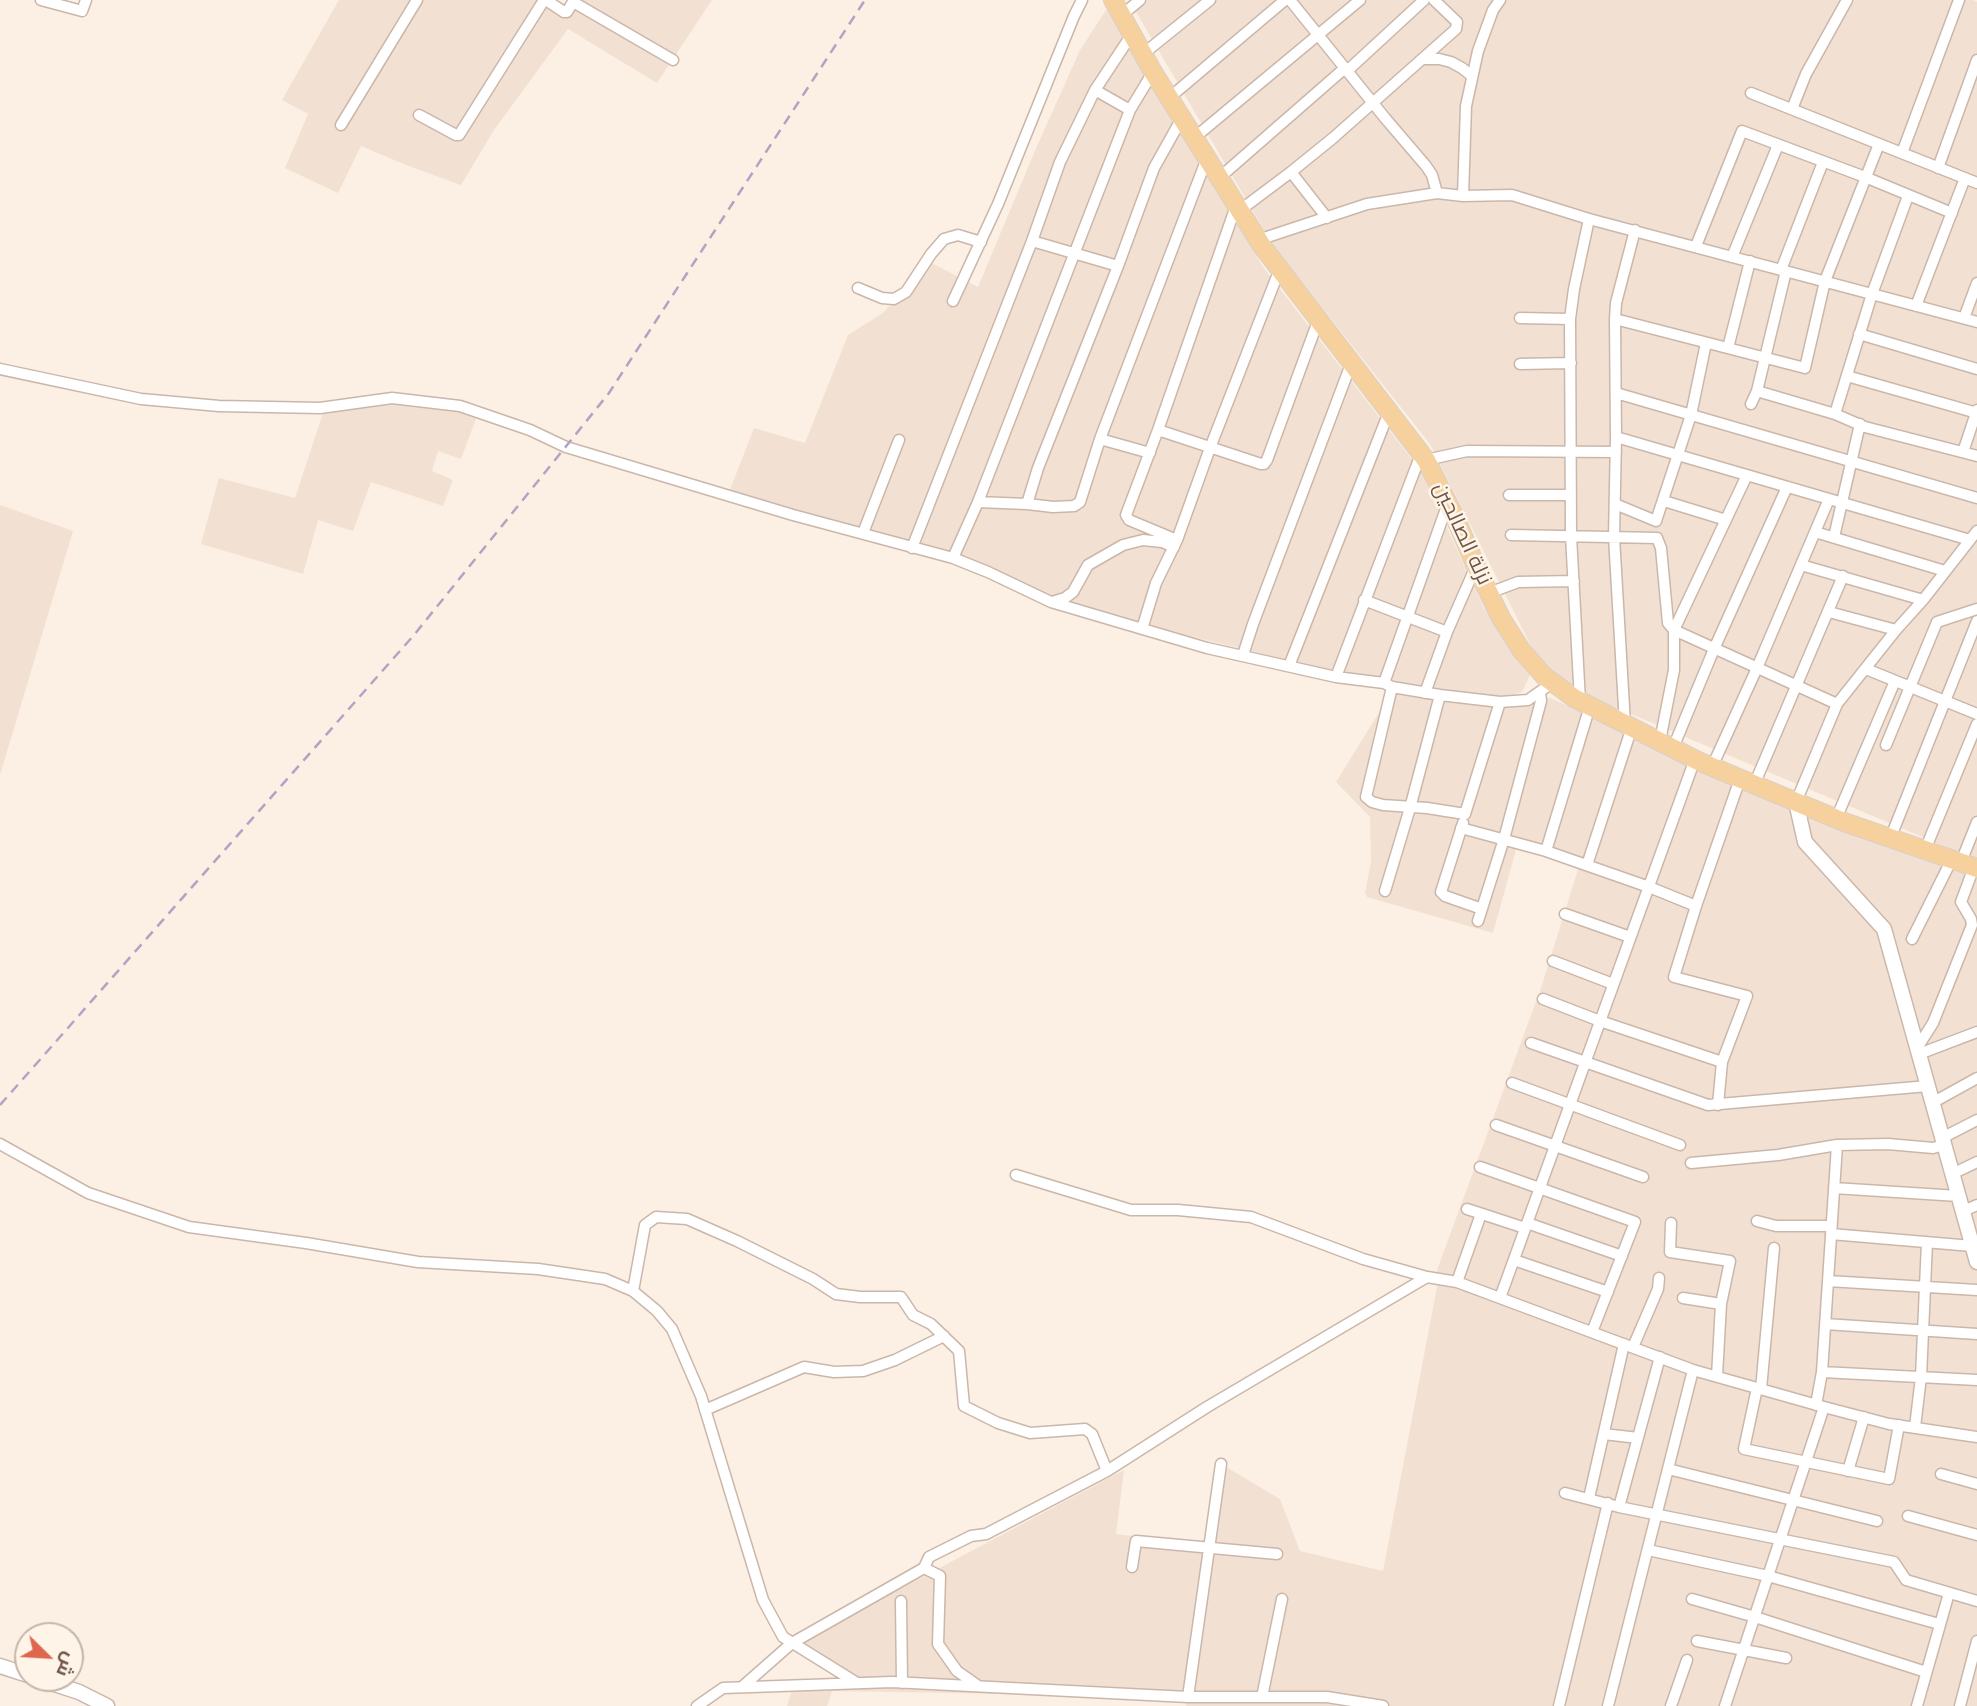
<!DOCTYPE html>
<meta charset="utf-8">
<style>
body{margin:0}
#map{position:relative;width:1977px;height:1706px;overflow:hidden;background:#fbf0e3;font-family:"Space Grotesk",Cairo,sans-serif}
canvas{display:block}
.north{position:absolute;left:14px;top:1622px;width:70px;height:70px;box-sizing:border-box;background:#fef4e8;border:2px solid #c6b5a9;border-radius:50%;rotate:114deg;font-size:19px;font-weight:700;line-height:28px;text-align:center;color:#71564a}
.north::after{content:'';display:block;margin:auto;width:24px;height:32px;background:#de674e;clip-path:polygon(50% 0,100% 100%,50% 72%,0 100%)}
</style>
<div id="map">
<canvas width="1977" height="1706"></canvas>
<div class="north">ش</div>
</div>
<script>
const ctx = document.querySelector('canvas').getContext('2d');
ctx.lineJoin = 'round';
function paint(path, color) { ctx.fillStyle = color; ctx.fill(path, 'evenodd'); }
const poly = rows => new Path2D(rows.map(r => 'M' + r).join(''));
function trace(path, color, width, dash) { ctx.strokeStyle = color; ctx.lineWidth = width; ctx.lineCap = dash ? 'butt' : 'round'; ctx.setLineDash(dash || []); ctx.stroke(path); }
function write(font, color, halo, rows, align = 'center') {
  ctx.font = font + ' "Space Grotesk",Cairo,sans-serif'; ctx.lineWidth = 5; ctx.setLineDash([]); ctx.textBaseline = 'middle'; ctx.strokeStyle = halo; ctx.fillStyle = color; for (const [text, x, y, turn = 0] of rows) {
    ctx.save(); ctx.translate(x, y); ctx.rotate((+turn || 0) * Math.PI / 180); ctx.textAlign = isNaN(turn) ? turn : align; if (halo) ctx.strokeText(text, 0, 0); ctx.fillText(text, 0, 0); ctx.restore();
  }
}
paint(poly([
 [339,0,538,0,565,17,577,0,712,0,657,83,568,29,494,130,461,185,406,165,361,146,338,193,285,168,308,114,282,100],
 [1129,0,1973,0,1977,2,1977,860,1574,690,1538,660,1430,444,1274,247],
 [1110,4,1263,267,1421,471,1484,608,1530,675,1522,692,1499,699,1377,682,1051,602,988,572,728,495,754,428,805,443,848,335,883,313,928,261,978,287,1034,153,1080,50],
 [391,404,458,410,477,416,461,459,438,451,432,471,453,480,443,506,371,482,353,531,318,520,303,574,201,544,219,478,295,498,323,413],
 [0,505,73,531,0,775],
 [1393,690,1492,707,1550,698,1740,779,1977,875,1977,1706,1383,1706,1349,1700,1346,1706,1186,1706,1187,1697,832,1691,827,1706,787,1706,791,1693,846,1673,798,1643,1124,1470,1116,1534,1208,1546,1221,1464,1280,1499,1300,1551,1383,1571,1437,1287,1437,1270,1540,991,1581,860,1519,839,1493,933,1367,897,1365,893,1371,862,1370,817,1336,782]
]), '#f2e1d2');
const minor = poly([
 [41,0,82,11,86,0],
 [546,0,564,12,567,12,574,0],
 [1290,0,1385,118,1426,166,1432,175,1437,193],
 [573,2,673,60],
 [1122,15,1140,0],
 [1143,54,1210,0],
 [1423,59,1439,59,1451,62,1462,68,1472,76],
 [1347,71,1424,0],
 [1095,90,1130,110],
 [1751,93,1977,183],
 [1169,98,1285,0],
 [1792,109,1806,74,1847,0],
 [419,115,456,135,459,135,544,0],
 [341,125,417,0],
 [1194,138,1360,0],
 [1902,153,1959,0],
 [1938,168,1977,60],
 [1219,178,1345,68],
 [1463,196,1466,106,1478,51,1493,10,1500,0],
 [1236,206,1158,430,1126,515,1129,520,1177,540,1210,448,1279,271],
 [1239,211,1291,172],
 [1327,218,1291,172,1333,138,1456,29,1457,22,1434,0],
 [1258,240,1367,204,1437,193,1463,196,1512,195,1589,219,1977,322],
 [1032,241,1118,266],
 [1696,246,1742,131,1865,177,1952,213],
 [1732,257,1778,145],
 [1781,270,1823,162],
 [858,288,882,298,894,299,906,292,931,254,944,239,958,235,981,242],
 [953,301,998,204,1074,16,1082,0],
 [1916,306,1965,178],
 [1520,318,1570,319],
 [1964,318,1977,283],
 [1615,319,1805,368,1825,281,1879,144],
 [1859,334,1977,369],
 [1728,348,1750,261],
 [1520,364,1571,363],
 [0,369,141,399,219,406,320,408,392,398,460,406,530,430,566,447,793,515,953,558,988,572,1051,602,1207,648,1336,677,1384,683,1392,687,1440,695,1500,702,1528,700,1552,683],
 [1847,376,1977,413],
 [1757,391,1835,414,1865,427,1977,456],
 [1616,393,1977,498],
 [1751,404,1757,391,1786,271],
 [1835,414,1872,294,1908,196],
 [1158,430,1261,464,1264,464,1267,460,1318,321],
 [1616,437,1970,540],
 [1100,439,1150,453],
 [1963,452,1977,410],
 [1426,460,1467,451,1616,452],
 [1747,475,1674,630,1837,704],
 [1509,495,1571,495],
 [1664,501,1726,520],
 [978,502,1027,504,1053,507,1074,506,1080,502,1100,439,1207,158],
 [1027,504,1038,468,1118,266,1154,168,1182,118],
 [1615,504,1656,521,1691,415,1706,343],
 [1815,532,1945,571],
 [863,533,899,440],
 [1511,535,1657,538,1661,548,1668,623,1674,630,1674,670,1660,741],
 [1834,537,1860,424],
 [912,548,1032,241,1060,162,1095,90,1132,34],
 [953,558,978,502,1130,110,1153,72],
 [1801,565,1923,600],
 [1489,593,1518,582,1574,581],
 [1364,600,1447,632],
 [1052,602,1065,598,1073,592,1088,565,1123,545,1143,540,1162,542,1174,547],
 [1829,612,1896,630],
 [1142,629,1156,583,1176,542],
 [1243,655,1253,624,1351,364],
 [1289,666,1389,412],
 [1866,669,1977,714],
 [1336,677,1421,454],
 [1384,683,1448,503],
 [1392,687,1366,797,1372,802,1383,805,1427,808,1465,814,1500,702],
 [1425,693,1447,632,1476,566],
 [1580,701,1571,536,1570,319,1574,289,1589,219],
 [1625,724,1614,537,1616,437,1615,319,1616,303,1635,230],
 [1886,745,1937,622,1977,609],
 [1673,748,1714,649,1787,487],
 [1712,767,1757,668,1829,499],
 [1754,785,1843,576],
 [1796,802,1837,704,1896,630,1923,600,1977,531],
 [1836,819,1895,681],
 [1463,823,1441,892,1445,896,1482,909],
 [1461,828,1546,851,1649,887,1696,906],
 [1890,839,1977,621],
 [1925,850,1977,724],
 [1546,851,1590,706],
 [1961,862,1977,822],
 [1587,865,1632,727],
 [1385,891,1410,808,1440,695],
 [1565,914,1630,937],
 [1478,921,1504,839,1541,701,1540,692],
 [1912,939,1952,859],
 [1553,961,1613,984],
 [1543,999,1600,1021,1722,1062],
 [1531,1043,1708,1105,1928,1086],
 [1917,1048,1933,1023,1972,925,1971,919,1961,902,1974,867],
 [1919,1054,1977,1032],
 [1512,1083,1680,1145],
 [1932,1103,1977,1078],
 [1718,1105,1722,1062,1747,996,1674,977,1696,906,1740,779],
 [1496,1125,1643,1177],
 [1942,1138,1977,1120],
 [0,1144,88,1193,189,1227,306,1243,418,1262,538,1269,605,1279,633,1291,657,1311,672,1329,701,1396,763,1600,783,1637,857,1683],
 [1691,1163,1778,1155,1837,1145],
 [1480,1167,1635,1222,1592,1332],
 [1952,1174,1977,1162],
 [1016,1175,1131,1210,1178,1210,1251,1217,1363,1259,1427,1277,1457,1282,1693,1370,1824,1407,1889,1424,1977,1437],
 [1834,1188,1958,1196],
 [1467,1209,1525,1228],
 [1963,1211,1977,1205],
 [1757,1221,1776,1226,1831,1226],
 [1527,1223,1622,1256],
 [1671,1223,1670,1252,1730,1261,1721,1304,1717,1376],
 [1831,1234,1972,1246],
 [1514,1260,1608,1292],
 [1828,1281,1977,1290],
 [1457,1282,1481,1214],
 [633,1291,645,1225,656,1217,687,1219,737,1241,813,1279,836,1294,860,1297,901,1297,913,1315,931,1324,959,1351,964,1406,998,1423,1030,1433,1085,1429,1092,1434,1107,1471],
 [1500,1298,1695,759],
 [1683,1298,1721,1304],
 [1825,1324,1977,1334],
 [1633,1347,1658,1289,1659,1278],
 [1822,1372,1977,1380],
 [1757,1388,1744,1449,1889,1479,1899,1425],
 [1761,1389,1774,1248],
 [1816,1405,1822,1372,1837,1145,1888,1144,1933,1148,1944,1145],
 [705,1410,804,1367,834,1372,863,1371,895,1360,944,1336],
 [1915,1427,1921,1377,1927,1242],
 [1604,1434,1638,1438],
 [1668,1469,1877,1521],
 [1848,1471,1864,1417],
 [1941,1474,1977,1484],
 [1565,1493,1619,1507,1894,1562,1906,1580,1977,1601],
 [1589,1498,1624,1344],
 [1619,1507,1660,1357],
 [1908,1516,1977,1535],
 [1648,1550,1768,1576,1939,1624],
 [1132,1567,1136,1541,1277,1554],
 [924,1568,940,1576,938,1644,957,1671,977,1685],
 [1692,1599,1755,1617,1926,1672],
 [901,1601,902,1683],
 [1697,1641,1786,1658],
 [742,1687,792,1643,924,1568,929,1557,971,1536,986,1534,1107,1471,1207,1407,1427,1277],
 [1188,1697,1221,1464],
 [1262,1697,1282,1599],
 [697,1706,723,1688,892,1682,1188,1697,1327,1697,1383,1706],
 [1559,1706,1608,1503],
 [1608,1706,1693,1370],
 [1671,1706,1687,1660],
 [1725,1706,1824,1407],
 [1917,1706,1949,1593],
 [1960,1706,1977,1641]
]);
const tertiary = poly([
 [1796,802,1805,842,1884,929,1977,1262],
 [0,1666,28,1675],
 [36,1678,79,1692,107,1706]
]);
const primary = poly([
 [1113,0,1153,72,1262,246,1426,460,1454,515,1479,573,1501,618,1522,651,1544,676,1574,698,1698,761,1844,822,1977,868]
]);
trace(minor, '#cbb7aa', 13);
trace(tertiary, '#cbb7aa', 17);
trace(primary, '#d7d0cc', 20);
trace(minor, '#fff', 10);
trace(tertiary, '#fff', 14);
trace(primary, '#f6d19e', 18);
trace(poly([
 [0,1105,414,635,609,393,865,0]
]), '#b2a2c3', 2.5, [10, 7]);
write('21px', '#71564a', '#fef4e8', [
 ["نزلة الصالحين",1462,534,65]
]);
</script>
